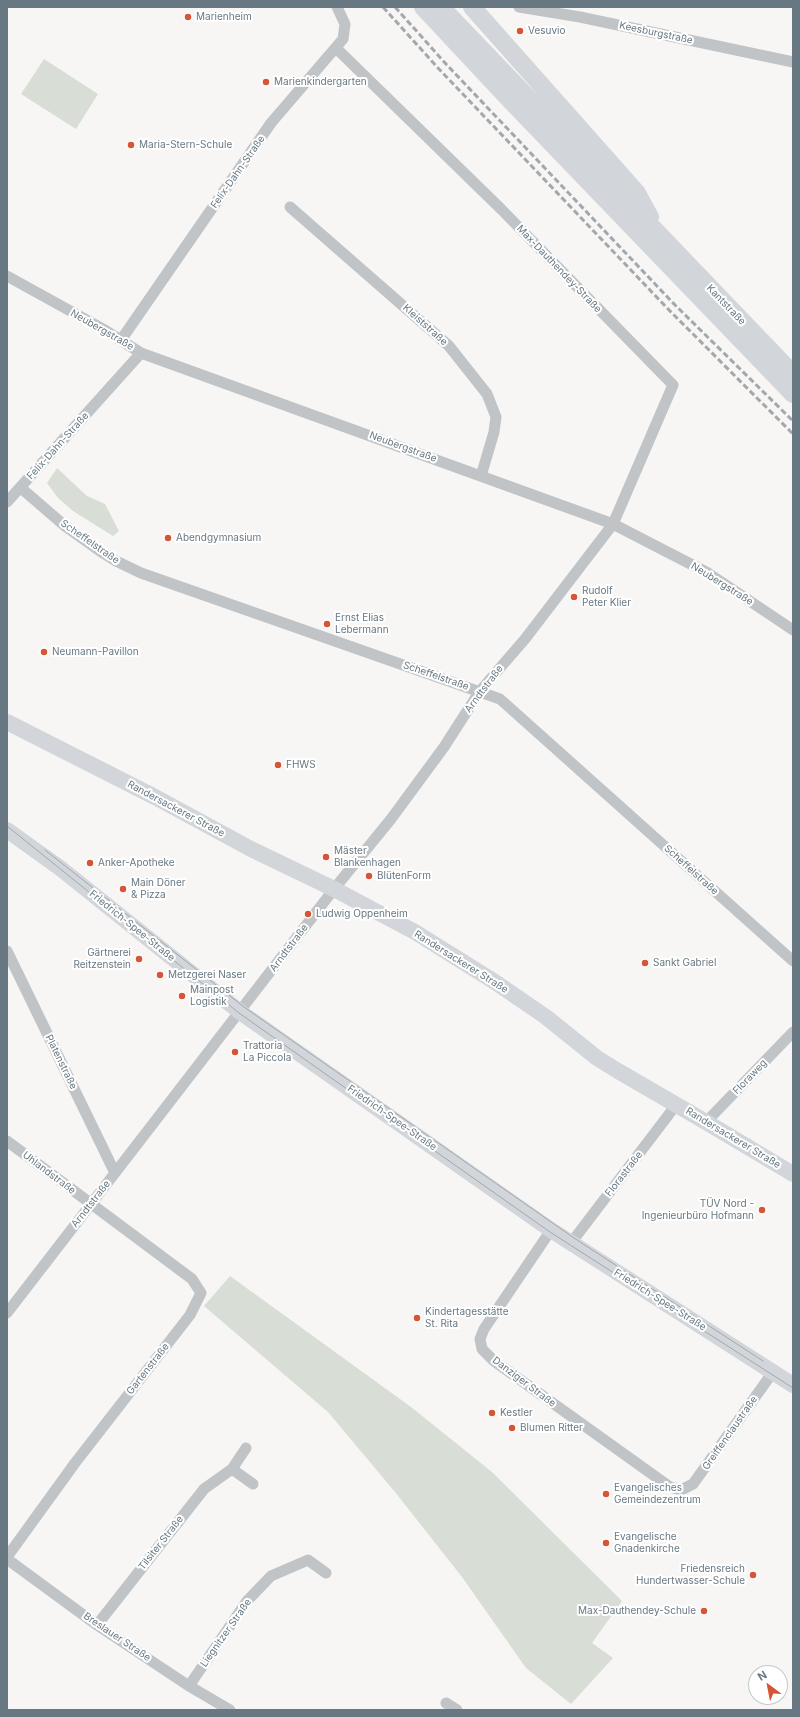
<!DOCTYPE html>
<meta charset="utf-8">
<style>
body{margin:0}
#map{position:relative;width:800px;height:1717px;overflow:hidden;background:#f7f6f4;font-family:Inter,sans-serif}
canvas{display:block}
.frame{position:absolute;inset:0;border:8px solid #687882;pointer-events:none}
.north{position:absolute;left:748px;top:1665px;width:40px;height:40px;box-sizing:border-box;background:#fff;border:1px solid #c3c9cd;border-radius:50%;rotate:328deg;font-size:11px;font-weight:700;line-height:16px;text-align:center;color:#687882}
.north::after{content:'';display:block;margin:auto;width:14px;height:18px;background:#d55536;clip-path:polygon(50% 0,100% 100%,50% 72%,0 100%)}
</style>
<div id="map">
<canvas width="800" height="1717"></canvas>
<div class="frame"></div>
<div class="north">N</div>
</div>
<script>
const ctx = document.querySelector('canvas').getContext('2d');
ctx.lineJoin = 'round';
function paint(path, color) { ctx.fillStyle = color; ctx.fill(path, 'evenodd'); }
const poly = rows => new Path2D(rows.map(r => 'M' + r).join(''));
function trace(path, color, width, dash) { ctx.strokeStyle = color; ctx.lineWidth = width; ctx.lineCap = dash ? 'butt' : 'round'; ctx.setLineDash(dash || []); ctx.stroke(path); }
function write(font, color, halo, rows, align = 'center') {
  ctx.font = font + ' Inter,sans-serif'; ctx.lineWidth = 4; ctx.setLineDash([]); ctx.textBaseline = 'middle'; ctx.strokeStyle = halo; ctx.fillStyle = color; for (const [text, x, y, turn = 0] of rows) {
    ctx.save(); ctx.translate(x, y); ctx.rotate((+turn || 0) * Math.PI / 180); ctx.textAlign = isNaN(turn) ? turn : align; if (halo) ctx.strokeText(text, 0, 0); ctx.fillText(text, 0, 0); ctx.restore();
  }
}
paint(poly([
 [44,59,98,94,76,129,21,94],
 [57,468,87,496,105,504,119,531,113,536,73,511,58,498,47,483],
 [230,1276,411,1407,492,1472,622,1601,592,1643,613,1658,571,1704,526,1668,462,1577,395,1492,328,1412,204,1306]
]), '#d8ddd5');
trace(poly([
 [519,7,580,17,793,62],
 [290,207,449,346,487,394,496,417,494,432,481,476],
 [7,276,103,329,141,353,613,524,708,573,793,630],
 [121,340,271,123,343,39,345,24,337,7],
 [21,488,65,526,100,551,116,561,141,573,500,699,793,961],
 [7,502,141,353],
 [7,951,115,1173],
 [706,1122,793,1032],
 [7,1141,192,1279,201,1293,190,1315,75,1463,7,1557],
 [551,1230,484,1329,480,1339,482,1349,494,1361,670,1487,677,1489,683,1489,693,1484,773,1372],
 [571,1243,676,1105],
 [7,1313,334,889,391,819,444,747,480,691,525,639,613,524,673,385,501,209,336,48],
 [232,1469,253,1484],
 [7,1559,97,1625,189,1686,230,1710],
 [97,1625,204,1489,232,1469,246,1448],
 [189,1686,247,1601,271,1576,308,1560,326,1573],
 [446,1703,457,1710]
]), '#c0c4c7', 11);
trace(poly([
 [7,722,155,797,251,849,334,889,415,932,495,982,546,1017,597,1058,618,1071,706,1122,793,1174],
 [7,830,60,868,240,1012,551,1230,793,1385]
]), '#d2d6da', 16);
trace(poly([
 [423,7,510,100,793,394],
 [441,7,793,374],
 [472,7,637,193,650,217]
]), '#d2d6da', 18);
trace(poly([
 [7,826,239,1013,550,1232,793,1388],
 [45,850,244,1007,574,1238,763,1361]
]), '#a2a8ac', 1);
trace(poly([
 [383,7,438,68,669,310,793,434],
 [395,7,446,64,675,305,793,421]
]), '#a2a8ac', 3, [6, 3]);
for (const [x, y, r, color] of [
 [188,17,4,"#d55536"],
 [520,31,4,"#d55536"],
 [266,82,4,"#d55536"],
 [131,145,4,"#d55536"],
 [168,538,4,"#d55536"],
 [574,597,4,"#d55536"],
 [327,624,4,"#d55536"],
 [44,652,4,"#d55536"],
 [278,765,4,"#d55536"],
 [326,857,4,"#d55536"],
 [90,863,4,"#d55536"],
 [369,876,4,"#d55536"],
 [123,889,4,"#d55536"],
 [308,914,4,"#d55536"],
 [139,959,4,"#d55536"],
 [645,963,4,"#d55536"],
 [160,975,4,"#d55536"],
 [182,996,4,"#d55536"],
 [235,1052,4,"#d55536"],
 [762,1210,4,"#d55536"],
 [417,1318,4,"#d55536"],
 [492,1413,4,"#d55536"],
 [512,1428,4,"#d55536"],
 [606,1494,4,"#d55536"],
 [606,1543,4,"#d55536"],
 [753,1575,4,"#d55536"],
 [704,1611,4,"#d55536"]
]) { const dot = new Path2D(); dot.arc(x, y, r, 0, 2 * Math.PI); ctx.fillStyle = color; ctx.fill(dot); trace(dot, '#fff', 1.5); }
write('10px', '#687882', '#fff', [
 ["Marienheim",196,17],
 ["Vesuvio",528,31],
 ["Marienkindergarten",274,82],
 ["Maria-Stern-Schule",139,145],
 ["Abendgymnasium",176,538],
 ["Rudolf",582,591],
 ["Peter Klier",582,603],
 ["Ernst Elias",335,618],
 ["Lebermann",335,630],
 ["Neumann-Pavillon",52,652],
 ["FHWS",286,765],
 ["Mäster",334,851],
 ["Blankenhagen",334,863],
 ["Anker-Apotheke",98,863],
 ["BlütenForm",377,876],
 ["Main Döner",131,883],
 ["& Pizza",131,895],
 ["Ludwig Oppenheim",316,914],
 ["Gärtnerei",131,953,"right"],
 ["Reitzenstein",131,965,"right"],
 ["Sankt Gabriel",653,963],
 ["Metzgerei Naser",168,975],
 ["Mainpost",190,990],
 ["Logistik",190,1002],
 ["Trattoria",243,1046],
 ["La Piccola",243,1058],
 ["TÜV Nord -",754,1204,"right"],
 ["Ingenieurbüro Hofmann",754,1216,"right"],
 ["Kindertagesstätte",425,1312],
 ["St. Rita",425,1324],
 ["Kestler",500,1413],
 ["Blumen Ritter",520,1428],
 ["Evangelisches",614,1488],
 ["Gemeindezentrum",614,1500],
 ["Evangelische",614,1537],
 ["Gnadenkirche",614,1549],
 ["Friedensreich",745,1569,"right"],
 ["Hundertwasser-Schule",745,1581,"right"],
 ["Max-Dauthendey-Schule",696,1611,"right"]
], 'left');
write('10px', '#687882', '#fff', [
 ["Keesburgstraße",656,33,12],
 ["Felix-Dahn-Straße",238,172,-55],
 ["Max-Dauthendey-Straße",559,269,46],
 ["Kantstraße",726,305,46],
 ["Kleiststraße",425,325,42],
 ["Neubergstraße",102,330,30],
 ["Felix-Dahn-Straße",58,446,-48],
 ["Neubergstraße",403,447,20],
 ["Scheffelstraße",90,542,35],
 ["Neubergstraße",722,584,32],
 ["Scheffelstraße",436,676,19],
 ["Arndtstraße",484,689,-53],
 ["Randersackerer Straße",176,809,28],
 ["Scheffelstraße",691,870,42],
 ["Friedrich-Spee-Straße",132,926,39],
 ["Arndtstraße",289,948,-53],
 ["Randersackerer Straße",461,962,32],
 ["Platenstraße",61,1062,64],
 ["Floraweg",750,1077,-46],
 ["Friedrich-Spee-Straße",392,1118,35],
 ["Randersackerer Straße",733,1138,31],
 ["Uhlandstraße",49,1173,37],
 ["Florastraße",624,1174,-52],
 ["Arndtstraße",91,1204,-52],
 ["Friedrich-Spee-Straße",660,1300,32],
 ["Gartenstraße",148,1369,-52],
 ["Danziger Straße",524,1382,37],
 ["Greiffenclaustraße",730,1433,-55],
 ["Tilsiter Straße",161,1543,-52],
 ["Liegnitzer Straße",226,1633,-55],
 ["Breslauer Straße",117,1637,34]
]);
</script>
